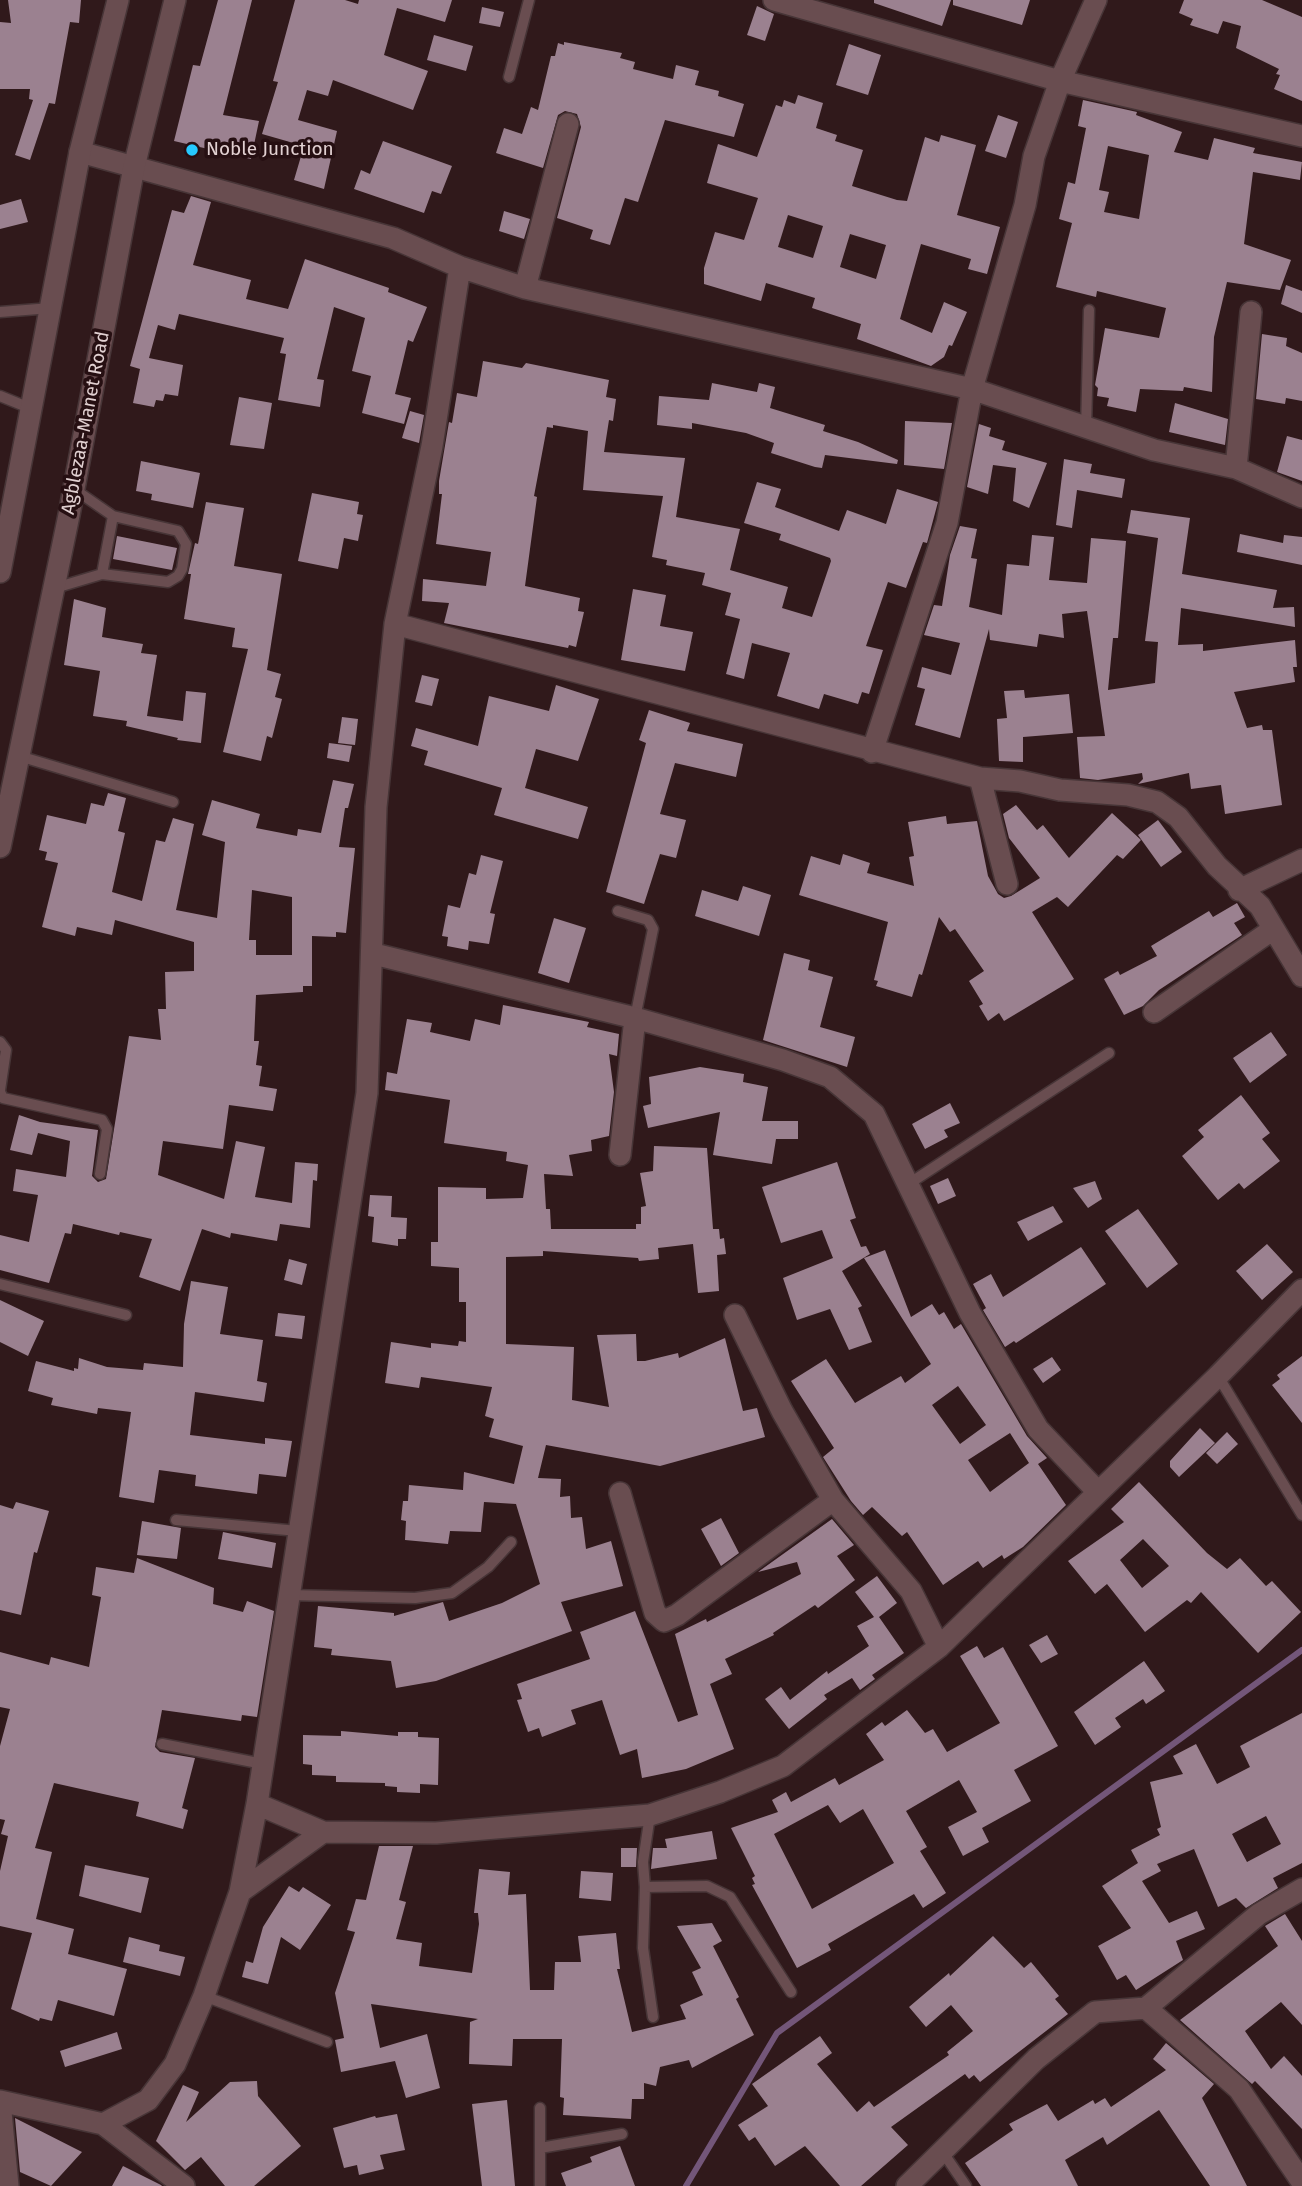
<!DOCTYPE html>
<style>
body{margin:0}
canvas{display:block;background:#30191b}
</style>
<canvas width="1302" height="2186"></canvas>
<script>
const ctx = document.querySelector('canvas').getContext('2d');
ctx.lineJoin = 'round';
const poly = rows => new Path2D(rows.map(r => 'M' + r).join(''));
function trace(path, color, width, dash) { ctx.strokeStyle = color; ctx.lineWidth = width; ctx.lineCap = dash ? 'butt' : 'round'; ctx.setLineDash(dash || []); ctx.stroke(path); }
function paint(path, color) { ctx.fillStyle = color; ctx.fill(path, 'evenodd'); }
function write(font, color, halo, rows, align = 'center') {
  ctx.font = font + ' "Fira Sans",sans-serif'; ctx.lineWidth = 7; ctx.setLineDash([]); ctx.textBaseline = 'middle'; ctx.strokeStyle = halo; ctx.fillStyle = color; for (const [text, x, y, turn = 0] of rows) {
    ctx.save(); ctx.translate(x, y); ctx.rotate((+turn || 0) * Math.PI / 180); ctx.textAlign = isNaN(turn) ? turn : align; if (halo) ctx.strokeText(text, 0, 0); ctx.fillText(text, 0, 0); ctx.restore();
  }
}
trace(poly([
 [686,2186,777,2033,1302,1650]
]), '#735679', 6);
paint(poly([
 [8,0,81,0,79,23,70,22,55,104,49,103,30,160,15,155,33,100,29,99,30,89,0,89,0,22,11,23],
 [218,0,252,0,223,115,259,121,251,159,174,141,193,65,200,66],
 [295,0,345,0,358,4,359,0,452,0,445,22,397,8,384,55,428,71,413,110,333,80,328,96,307,90,298,120,337,131,324,189,294,180,304,146,262,134,278,82,273,81],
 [874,0,951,0,942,26,874,3],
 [953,0,1030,0,1022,25,953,5],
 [1184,0,1262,0,1302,17,1302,101,1274,89,1280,75,1276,74,1279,69,1236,48,1241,26,1223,21,1218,34,1190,25,1193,19,1179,13],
 [757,6,774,14,765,41,747,35],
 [482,7,504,12,500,27,479,23],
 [434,35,473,46,466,71,427,60],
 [564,42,622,53,620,58,635,62,633,69,673,79,676,65,699,71,695,85,719,91,718,96,744,104,734,137,665,120,638,202,625,198,610,245,590,239,593,230,557,218,581,127,577,114,565,111,558,115,543,168,496,153,504,128,522,134,531,107,538,110,551,56,555,56,558,43,564,45],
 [849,44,881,55,868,95,836,85],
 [798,95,823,103,816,128,837,135,835,141,863,150,852,186,897,200,907,201,925,137,939,142,941,135,976,145,957,215,1000,227,987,274,968,269,971,259,921,244,900,319,932,333,944,302,967,312,952,346,949,345,944,357,931,366,857,339,861,324,812,308,815,298,766,283,761,301,704,284,704,268,715,232,744,240,758,198,707,183,718,144,757,157,776,105,782,107,784,100,795,104],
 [788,215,823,226,813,258,778,247],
 [850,234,886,245,876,279,840,267],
 [1083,100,1137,112,1136,115,1182,132,1174,152,1208,160,1214,138,1255,148,1253,153,1302,162,1300,180,1253,172,1244,244,1291,260,1280,290,1227,282,1214,337,1212,392,1184,387,1183,391,1140,389,1136,412,1107,406,1109,398,1097,396,1098,388,1095,385,1105,328,1159,338,1166,308,1097,291,1096,297,1056,287,1072,223,1059,219,1068,182,1075,184,1086,128,1078,126],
 [1108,146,1149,155,1139,219,1104,212,1109,192,1099,190],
 [998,115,1018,122,1006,158,985,151],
 [383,141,452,166,441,194,432,191,424,213,354,189,361,170,370,174],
 [191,196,211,202,193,265,251,280,246,299,288,309,305,259,389,288,388,292,427,307,413,342,408,340,395,394,411,398,404,424,362,413,371,376,352,371,365,318,334,307,317,379,324,380,320,407,278,400,286,354,280,353,284,338,179,314,175,330,158,325,149,358,183,365,178,396,165,394,163,401,156,400,154,407,133,403,140,369,130,366,172,210,184,213],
 [21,199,28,222,0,229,0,205],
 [504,211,530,219,524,239,499,231],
 [1286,285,1302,291,1302,313,1281,304],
 [1262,334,1287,338,1286,346,1302,353,1302,401,1286,398,1285,404,1256,399],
 [483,361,522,368,526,363,609,380,606,397,616,399,613,421,609,420,604,452,685,458,676,517,740,529,730,570,788,587,782,608,812,617,831,561,830,558,779,540,781,534,744,523,757,482,781,489,775,507,839,531,847,510,886,524,897,489,938,502,927,543,923,542,906,588,888,582,866,646,883,650,869,694,862,692,858,704,824,694,819,709,777,696,790,653,752,643,744,679,726,674,740,619,725,615,731,593,702,585,705,573,666,565,667,560,652,557,663,496,583,490,588,431,553,425,553,428,547,427,534,496,537,497,525,586,580,598,578,611,584,612,576,647,569,645,568,648,444,623,449,603,422,601,423,579,486,586,491,552,436,544,442,494,439,494,439,481,449,422,452,423,457,393,477,397],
 [712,383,757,392,759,383,775,387,770,408,825,425,823,431,858,442,898,460,897,464,825,455,822,468,815,467,771,453,774,443,746,433,692,423,692,429,657,425,659,396,709,400],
 [239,397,272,403,264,449,230,445],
 [1175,403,1228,419,1225,445,1169,432],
 [410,411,424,415,419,443,402,438],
 [905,421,952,423,944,469,904,465],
 [979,424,991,428,989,436,1005,441,1002,450,1047,463,1029,508,1013,501,1016,468,993,465,988,494,967,487],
 [1287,436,1302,440,1302,481,1277,472],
 [1064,459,1092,464,1090,473,1125,479,1122,498,1077,490,1072,528,1056,525],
 [141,461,200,473,193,508,151,500,152,494,136,491],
 [312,493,359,502,357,514,363,515,358,541,344,538,338,569,298,561],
 [206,502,244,508,234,566,282,574,267,670,281,674,275,697,282,699,272,738,267,736,261,761,223,752,248,649,232,647,235,628,184,619,191,574,188,574,195,543,198,544],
 [1131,510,1190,518,1182,574,1277,590,1273,608,1294,607,1295,627,1181,608,1178,645,1203,644,1203,651,1295,640,1297,667,1293,667,1295,682,1234,692,1247,728,1262,725,1263,730,1272,730,1282,805,1225,814,1221,785,1191,789,1189,773,1138,784,1143,779,1142,773,1098,780,1080,778,1077,737,1105,736,1087,611,1062,614,1064,638,1039,634,1037,647,990,640,989,629,960,738,915,725,925,689,917,687,922,667,951,675,960,643,924,635,934,605,942,606,950,555,960,526,977,529,971,558,977,559,969,607,1002,615,1007,564,1029,566,1032,535,1054,537,1049,580,1087,583,1091,538,1126,541,1118,638,1113,638,1108,690,1155,683,1158,642,1145,641,1158,538,1127,533],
 [1240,534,1283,543,1284,535,1302,537,1302,565,1237,552],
 [117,536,177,548,172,570,113,559],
 [633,589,666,595,660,626,693,632,685,671,621,660],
 [74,599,106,608,102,637,143,644,141,653,157,655,147,716,183,721,186,691,206,693,201,743,177,740,178,738,126,726,127,721,93,716,100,671,64,665],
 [422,675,439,679,432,706,415,702],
 [556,685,599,699,578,761,536,749,525,788,588,807,578,839,494,815,502,788,424,765,428,751,411,746,416,728,478,746,489,696,549,711],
 [1024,690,1025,698,1069,694,1073,733,1023,737,1023,762,999,761,997,719,1007,718,1004,691],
 [649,710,690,723,687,731,743,744,736,777,675,763,660,814,686,820,676,858,660,854,644,904,606,892,646,743,639,740],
 [342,717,358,719,355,745,338,743],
 [329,743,352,746,349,762,327,758],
 [333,780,354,784,348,808,345,808,339,847,355,848,346,933,336,932,336,937,312,936,312,986,303,986,303,992,256,995,254,1041,259,1041,256,1065,262,1066,259,1086,277,1089,273,1111,229,1105,223,1149,163,1141,158,1175,224,1199,236,1141,265,1147,255,1197,292,1203,295,1162,318,1164,317,1181,313,1180,310,1228,280,1224,277,1241,231,1233,230,1238,202,1229,180,1291,139,1277,152,1239,120,1232,119,1235,73,1224,71,1234,65,1233,49,1283,0,1270,0,1235,29,1242,38,1195,13,1191,16,1169,66,1177,70,1141,38,1133,32,1155,10,1150,19,1115,40,1122,98,1130,92,1176,98,1182,106,1179,129,1036,161,1040,158,1009,166,1009,165,972,194,971,194,942,115,920,112,935,77,927,75,936,42,927,58,863,45,860,47,852,39,850,47,815,86,824,91,803,104,806,108,793,126,798,118,831,125,833,112,892,142,901,156,840,165,842,173,818,194,824,176,910,217,918,225,842,202,835,212,800,260,814,256,828,297,836,298,829,321,833],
 [252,890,292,897,292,955,256,955,256,940,249,940],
 [1016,805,1037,830,1043,825,1069,858,1112,813,1141,840,1123,859,1117,855,1068,907,1057,897,1032,912,1074,979,1004,1021,999,1013,988,1021,979,1006,983,1004,969,981,984,971,955,929,950,932,939,917,922,975,919,974,912,997,876,986,878,981,874,980,888,922,799,895,811,856,840,865,843,854,870,863,867,873,914,886,909,857,914,856,908,822,946,816,947,824,977,821,988,876,998,894,1004,898,1011,896,1040,878,1009,838,1003,814],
 [1158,820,1182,852,1161,867,1138,835],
 [481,855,503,861,490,913,495,914,489,944,469,941,468,950,447,946,448,937,442,936,448,905,460,908,469,873,476,875],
 [743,886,771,895,759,936,695,916,702,890,738,901],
 [1237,903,1245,917,1234,923,1242,935,1159,990,1143,1006,1124,1015,1104,979,1118,971,1120,975,1157,956,1151,946,1209,911,1213,917],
 [554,918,586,928,569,983,538,973],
 [784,953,810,960,808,970,833,977,820,1027,855,1037,847,1067,763,1040],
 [503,1005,589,1022,587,1027,619,1034,617,1056,609,1054,614,1092,609,1136,591,1140,592,1151,569,1155,573,1176,544,1174,546,1209,550,1209,551,1229,636,1229,636,1224,641,1224,641,1207,646,1206,640,1173,653,1171,654,1146,707,1148,713,1229,719,1229,720,1239,724,1238,726,1254,717,1255,719,1291,698,1293,693,1244,658,1248,659,1259,639,1261,638,1258,543,1251,543,1256,506,1257,506,1344,574,1347,572,1400,609,1407,597,1335,636,1334,637,1361,645,1361,678,1353,679,1358,725,1338,743,1411,757,1408,765,1437,660,1466,546,1445,538,1478,561,1479,560,1497,570,1496,571,1518,582,1517,586,1549,611,1541,623,1586,561,1602,572,1631,436,1681,396,1688,391,1661,331,1655,332,1649,314,1647,318,1606,394,1613,394,1616,443,1602,449,1621,502,1603,540,1584,516,1504,484,1502,481,1532,450,1531,448,1544,405,1540,406,1521,401,1520,403,1501,408,1501,409,1485,463,1490,464,1472,514,1484,523,1446,489,1437,494,1419,485,1416,492,1387,421,1377,419,1388,385,1383,391,1342,431,1348,431,1343,458,1346,459,1341,466,1342,466,1302,459,1302,459,1268,431,1266,431,1242,438,1242,438,1187,486,1188,486,1199,523,1198,528,1165,506,1161,507,1152,444,1143,450,1100,385,1090,387,1072,397,1074,407,1019,432,1023,430,1032,470,1041,475,1019,500,1025],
 [1271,1032,1287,1055,1250,1083,1233,1058],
 [700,1067,744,1074,743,1082,768,1087,762,1121,798,1121,798,1139,776,1139,772,1164,713,1155,720,1112,648,1128,643,1106,651,1104,649,1077],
 [1241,1095,1270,1133,1262,1139,1280,1161,1244,1189,1239,1183,1218,1200,1182,1156,1204,1137,1198,1130],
 [950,1103,960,1123,944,1130,948,1137,925,1149,912,1124],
 [837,1162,856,1218,850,1220,861,1247,866,1246,870,1254,842,1271,862,1306,858,1308,872,1342,849,1350,830,1309,797,1320,783,1278,833,1258,822,1230,781,1243,762,1187],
 [948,1178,956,1196,938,1204,930,1186],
 [1095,1181,1102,1199,1088,1208,1073,1188],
 [370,1195,392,1196,391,1217,407,1218,406,1239,398,1239,398,1246,372,1242,374,1217,368,1216],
 [1053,1206,1063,1222,1028,1241,1017,1222],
 [1138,1209,1178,1264,1147,1288,1105,1231],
 [1267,1244,1293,1272,1262,1300,1236,1271],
 [1081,1247,1106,1284,1016,1343,1014,1341,1005,1347,983,1310,986,1308,973,1284,991,1274,1003,1297],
 [885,1250,911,1317,932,1304,939,1315,944,1312,954,1329,961,1324,1027,1436,1047,1458,1038,1464,1066,1505,1023,1547,1004,1559,1002,1555,983,1568,978,1561,943,1585,907,1532,902,1536,872,1507,863,1515,851,1501,823,1457,834,1448,791,1381,826,1359,855,1403,901,1376,905,1383,931,1364,864,1258],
 [958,1386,986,1425,960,1444,932,1405],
 [1010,1433,1029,1463,990,1492,968,1460],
 [289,1259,307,1264,302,1285,284,1280],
 [191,1281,228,1287,220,1334,263,1340,257,1381,267,1383,264,1402,195,1392,190,1435,265,1444,265,1438,292,1441,286,1477,259,1474,257,1494,195,1486,196,1475,159,1470,154,1503,119,1497,131,1412,98,1408,97,1414,51,1405,53,1398,28,1391,36,1361,74,1371,74,1368,78,1369,79,1358,107,1367,143,1370,144,1363,183,1367,184,1324],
 [0,1300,44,1321,28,1356,0,1342],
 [278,1313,305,1316,302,1339,275,1336],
 [1302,1356,1302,1423,1272,1385,1280,1379,1277,1375],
 [1052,1357,1061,1370,1043,1383,1033,1369],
 [1200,1428,1215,1443,1179,1477,1170,1467,1170,1461],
 [1227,1432,1238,1444,1217,1464,1206,1453],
 [1139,1482,1207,1553,1227,1569,1240,1558,1266,1586,1272,1581,1301,1612,1258,1653,1201,1592,1191,1603,1187,1600,1145,1632,1107,1584,1095,1594,1068,1561,1124,1522,1111,1509],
 [1143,1539,1169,1566,1142,1588,1120,1560],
 [16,1502,49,1511,37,1553,34,1552,21,1615,0,1610,0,1505,13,1509],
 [721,1518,739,1553,721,1566,701,1529],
 [832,1519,854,1545,837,1556,855,1580,818,1608,815,1605,773,1633,774,1635,725,1659,732,1674,710,1684,734,1749,686,1769,642,1778,637,1749,620,1755,602,1700,571,1710,576,1724,542,1737,539,1728,528,1732,517,1700,522,1699,517,1684,590,1659,580,1632,635,1611,678,1722,698,1715,675,1634,706,1619,707,1622,801,1574,797,1562,758,1572],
 [142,1521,181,1528,177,1559,137,1555],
 [223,1532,276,1543,272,1568,218,1559],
 [137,1558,214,1588,213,1604,243,1612,247,1601,274,1611,257,1717,242,1715,241,1721,162,1710,155,1747,160,1752,195,1758,182,1808,188,1810,183,1829,136,1816,139,1802,54,1783,35,1848,52,1852,36,1919,74,1929,68,1954,127,1969,114,2016,58,2000,52,2021,40,2018,39,2021,11,2009,32,1933,0,1926,0,1871,8,1836,1,1834,5,1820,0,1819,0,1746,10,1709,0,1707,0,1652,49,1665,51,1657,89,1667,101,1597,92,1595,96,1567,134,1573],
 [877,1576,897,1603,879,1617,904,1653,872,1675,875,1679,860,1690,852,1678,824,1695,827,1699,789,1729,765,1699,781,1687,790,1700,827,1671,828,1674,869,1646,857,1626,874,1617,855,1592],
 [1047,1635,1058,1654,1041,1663,1029,1645],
 [977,1646,984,1658,1003,1647,1058,1746,1014,1770,1031,1801,982,1828,989,1842,963,1856,948,1827,977,1812,959,1780,906,1811,927,1847,920,1851,946,1893,923,1908,914,1894,828,1944,831,1950,797,1968,752,1885,755,1884,752,1878,755,1876,731,1828,778,1812,772,1800,786,1792,791,1802,835,1778,839,1785,884,1760,866,1734,882,1722,885,1726,907,1710,925,1733,933,1729,947,1752,1000,1723,960,1656],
 [828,1805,840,1823,863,1809,894,1863,812,1909,774,1834],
 [1144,1661,1165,1691,1146,1704,1143,1699,1115,1718,1121,1727,1095,1745,1074,1712],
 [1302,1713,1302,1863,1273,1878,1278,1888,1246,1908,1236,1898,1218,1907,1194,1849,1157,1864,1161,1871,1142,1881,1169,1923,1197,1911,1205,1929,1176,1941,1183,1960,1136,1990,1126,1975,1117,1980,1098,1946,1131,1928,1102,1886,1138,1863,1131,1850,1160,1835,1157,1829,1161,1827,1150,1782,1183,1774,1173,1756,1196,1744,1217,1784,1250,1767,1240,1746],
 [1266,1816,1281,1844,1247,1862,1232,1834],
 [341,1731,398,1736,398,1732,418,1732,418,1737,439,1738,438,1785,420,1784,420,1793,397,1792,397,1787,385,1786,385,1783,336,1782,336,1776,312,1775,312,1765,303,1764,303,1735,341,1736],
 [712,1831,717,1859,651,1869,653,1848,667,1848,665,1839],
 [379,1846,413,1846,399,1900,406,1902,396,1939,422,1943,419,1966,472,1973,479,1924,478,1913,474,1913,479,1869,510,1872,508,1895,526,1894,530,1990,554,1990,555,1962,581,1962,578,1936,616,1933,620,1969,617,1969,632,2032,686,2019,680,2005,703,1995,692,1972,701,1968,677,1926,712,1923,722,1941,713,1946,739,1997,736,1999,754,2035,692,2068,689,2060,660,2067,656,2086,644,2083,644,2099,632,2099,631,2119,563,2115,564,2098,560,2097,562,2039,513,2039,512,2066,469,2064,470,2022,478,2019,371,2004,380,2048,427,2034,440,2088,406,2098,395,2061,341,2072,335,2040,344,2038,335,1993,355,1932,347,1930,356,1899,366,1900],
 [621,1848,637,1848,636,1867,621,1867],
 [85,1865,149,1878,141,1913,79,1896],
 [581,1871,613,1873,611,1901,579,1898],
 [289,1886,299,1892,303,1887,331,1905,300,1950,281,1937,268,1984,242,1977,246,1961,253,1963,263,1927],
 [1285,1914,1302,1941,1302,2025,1281,2002,1245,2031,1271,2069,1284,2056,1302,2076,1302,2129,1255,2081,1252,2084,1180,2020,1278,1946,1265,1926],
 [993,1936,1024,1968,1031,1962,1059,1996,1055,1999,1068,2014,980,2082,974,2075,969,2079,965,2074,891,2127,908,2145,861,2186,840,2186,805,2146,775,2166,755,2137,749,2141,738,2125,768,2106,752,2084,820,2036,832,2053,817,2064,857,2112,869,2101,874,2107,949,2055,947,2052,973,2031,951,2005,926,2027,909,2007,949,1973,950,1976],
 [129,1937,160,1945,159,1951,185,1957,180,1976,123,1962],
 [117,2032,122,2049,65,2067,60,2051],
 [1166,2043,1214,2084,1202,2098,1247,2186,1210,2186,1159,2110,1107,2145,1103,2137,1065,2160,1078,2186,981,2186,965,2163,1013,2130,1009,2124,1047,2104,1058,2121,1093,2100,1095,2104,1105,2098,1111,2107,1166,2070,1153,2059],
 [257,2081,258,2096,301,2146,254,2186,225,2186,201,2157,185,2170,156,2141,183,2085,199,2092,186,2122,230,2082],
 [507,2100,515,2186,482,2186,472,2104],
 [397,2114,405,2150,380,2155,384,2169,359,2175,357,2165,344,2168,333,2128,375,2116,376,2118],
 [15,2118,82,2152,51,2186,20,2172],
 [620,2146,635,2186,566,2186,561,2173,592,2162,590,2157],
 [123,2166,161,2185,162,2186,112,2186]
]), '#9b8190');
const lane = poly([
 [509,77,529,0],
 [0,312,51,308],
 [0,396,32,409],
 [1086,429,1089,310],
 [102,574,113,516],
 [55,588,102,574,168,582,178,576,182,569,186,544,178,531,113,516,74,489],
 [19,756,173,802],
 [618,911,648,920,653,929,635,1018],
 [0,1042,6,1050,0,1090],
 [0,1092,3,1098,102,1120,107,1129,100,1174],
 [910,1183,1109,1053],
 [0,1284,126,1315],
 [1218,1376,1302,1515],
 [176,1520,298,1531],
 [289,1595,415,1598,452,1593,488,1567,511,1542],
 [162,1744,263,1764],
 [650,1815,643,1862,645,1887,643,1948,653,2017],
 [645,1887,707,1886,730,1897,791,1992],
 [204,1996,327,2042],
 [540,2148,622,2134],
 [942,2151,966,2186],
 [540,2186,540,2108]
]);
const street = poly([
 [774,0,1060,81,1302,136],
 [80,152,393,238,460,267,525,288,972,389,1154,450,1236,468,1302,497],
 [525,288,568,124],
 [1236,468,1251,312],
 [395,624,980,778,1020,781,1060,790,1128,795,1157,802,1178,817,1217,866,1260,906,1302,976],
 [872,752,947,523,972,389,1025,205,1034,156,1060,81,1096,0],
 [980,778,1007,884],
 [1239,890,1302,860],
 [374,954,635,1018,783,1060,830,1077,874,1114,970,1313,1038,1429,1098,1492],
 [1154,1012,1272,930],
 [620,1155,635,1018],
 [735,1315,782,1411,833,1500,911,1591,939,1647],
 [620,1493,655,1613,664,1621,677,1615,833,1500],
 [257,1804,323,1832,436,1833,650,1815,720,1792,783,1766,939,1647,1218,1376,1302,1290],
 [240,1892,323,1832],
 [1146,2008,1239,2089,1302,2182],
 [103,2124,148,2100,175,2064,204,1996,240,1892,257,1804,367,1093,376,807,395,624,432,446,460,267],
 [8,2186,0,2101,103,2124,184,2186],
 [907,2186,1036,2059,1095,2012,1146,2008,1259,1914,1302,1889]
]);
const secondary = poly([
 [0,572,80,152,118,0],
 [0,847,69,515,134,167,175,0]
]);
trace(lane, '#473537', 13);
trace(street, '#473537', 24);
trace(secondary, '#473537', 24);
trace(lane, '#694d50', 10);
trace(street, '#694d50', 21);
trace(secondary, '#694d50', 21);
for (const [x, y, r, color] of [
 [192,150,7,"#26c9fe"]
]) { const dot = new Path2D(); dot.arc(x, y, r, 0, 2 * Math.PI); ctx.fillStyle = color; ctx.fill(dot); trace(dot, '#260f12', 2.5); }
write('19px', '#e1d0d1', '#260f12', [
 ["Noble Junction",206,150]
], 'left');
write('19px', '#e1d0d1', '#260f12', [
 ["Agblezaa-Manet Road",86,423,-79]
]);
</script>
